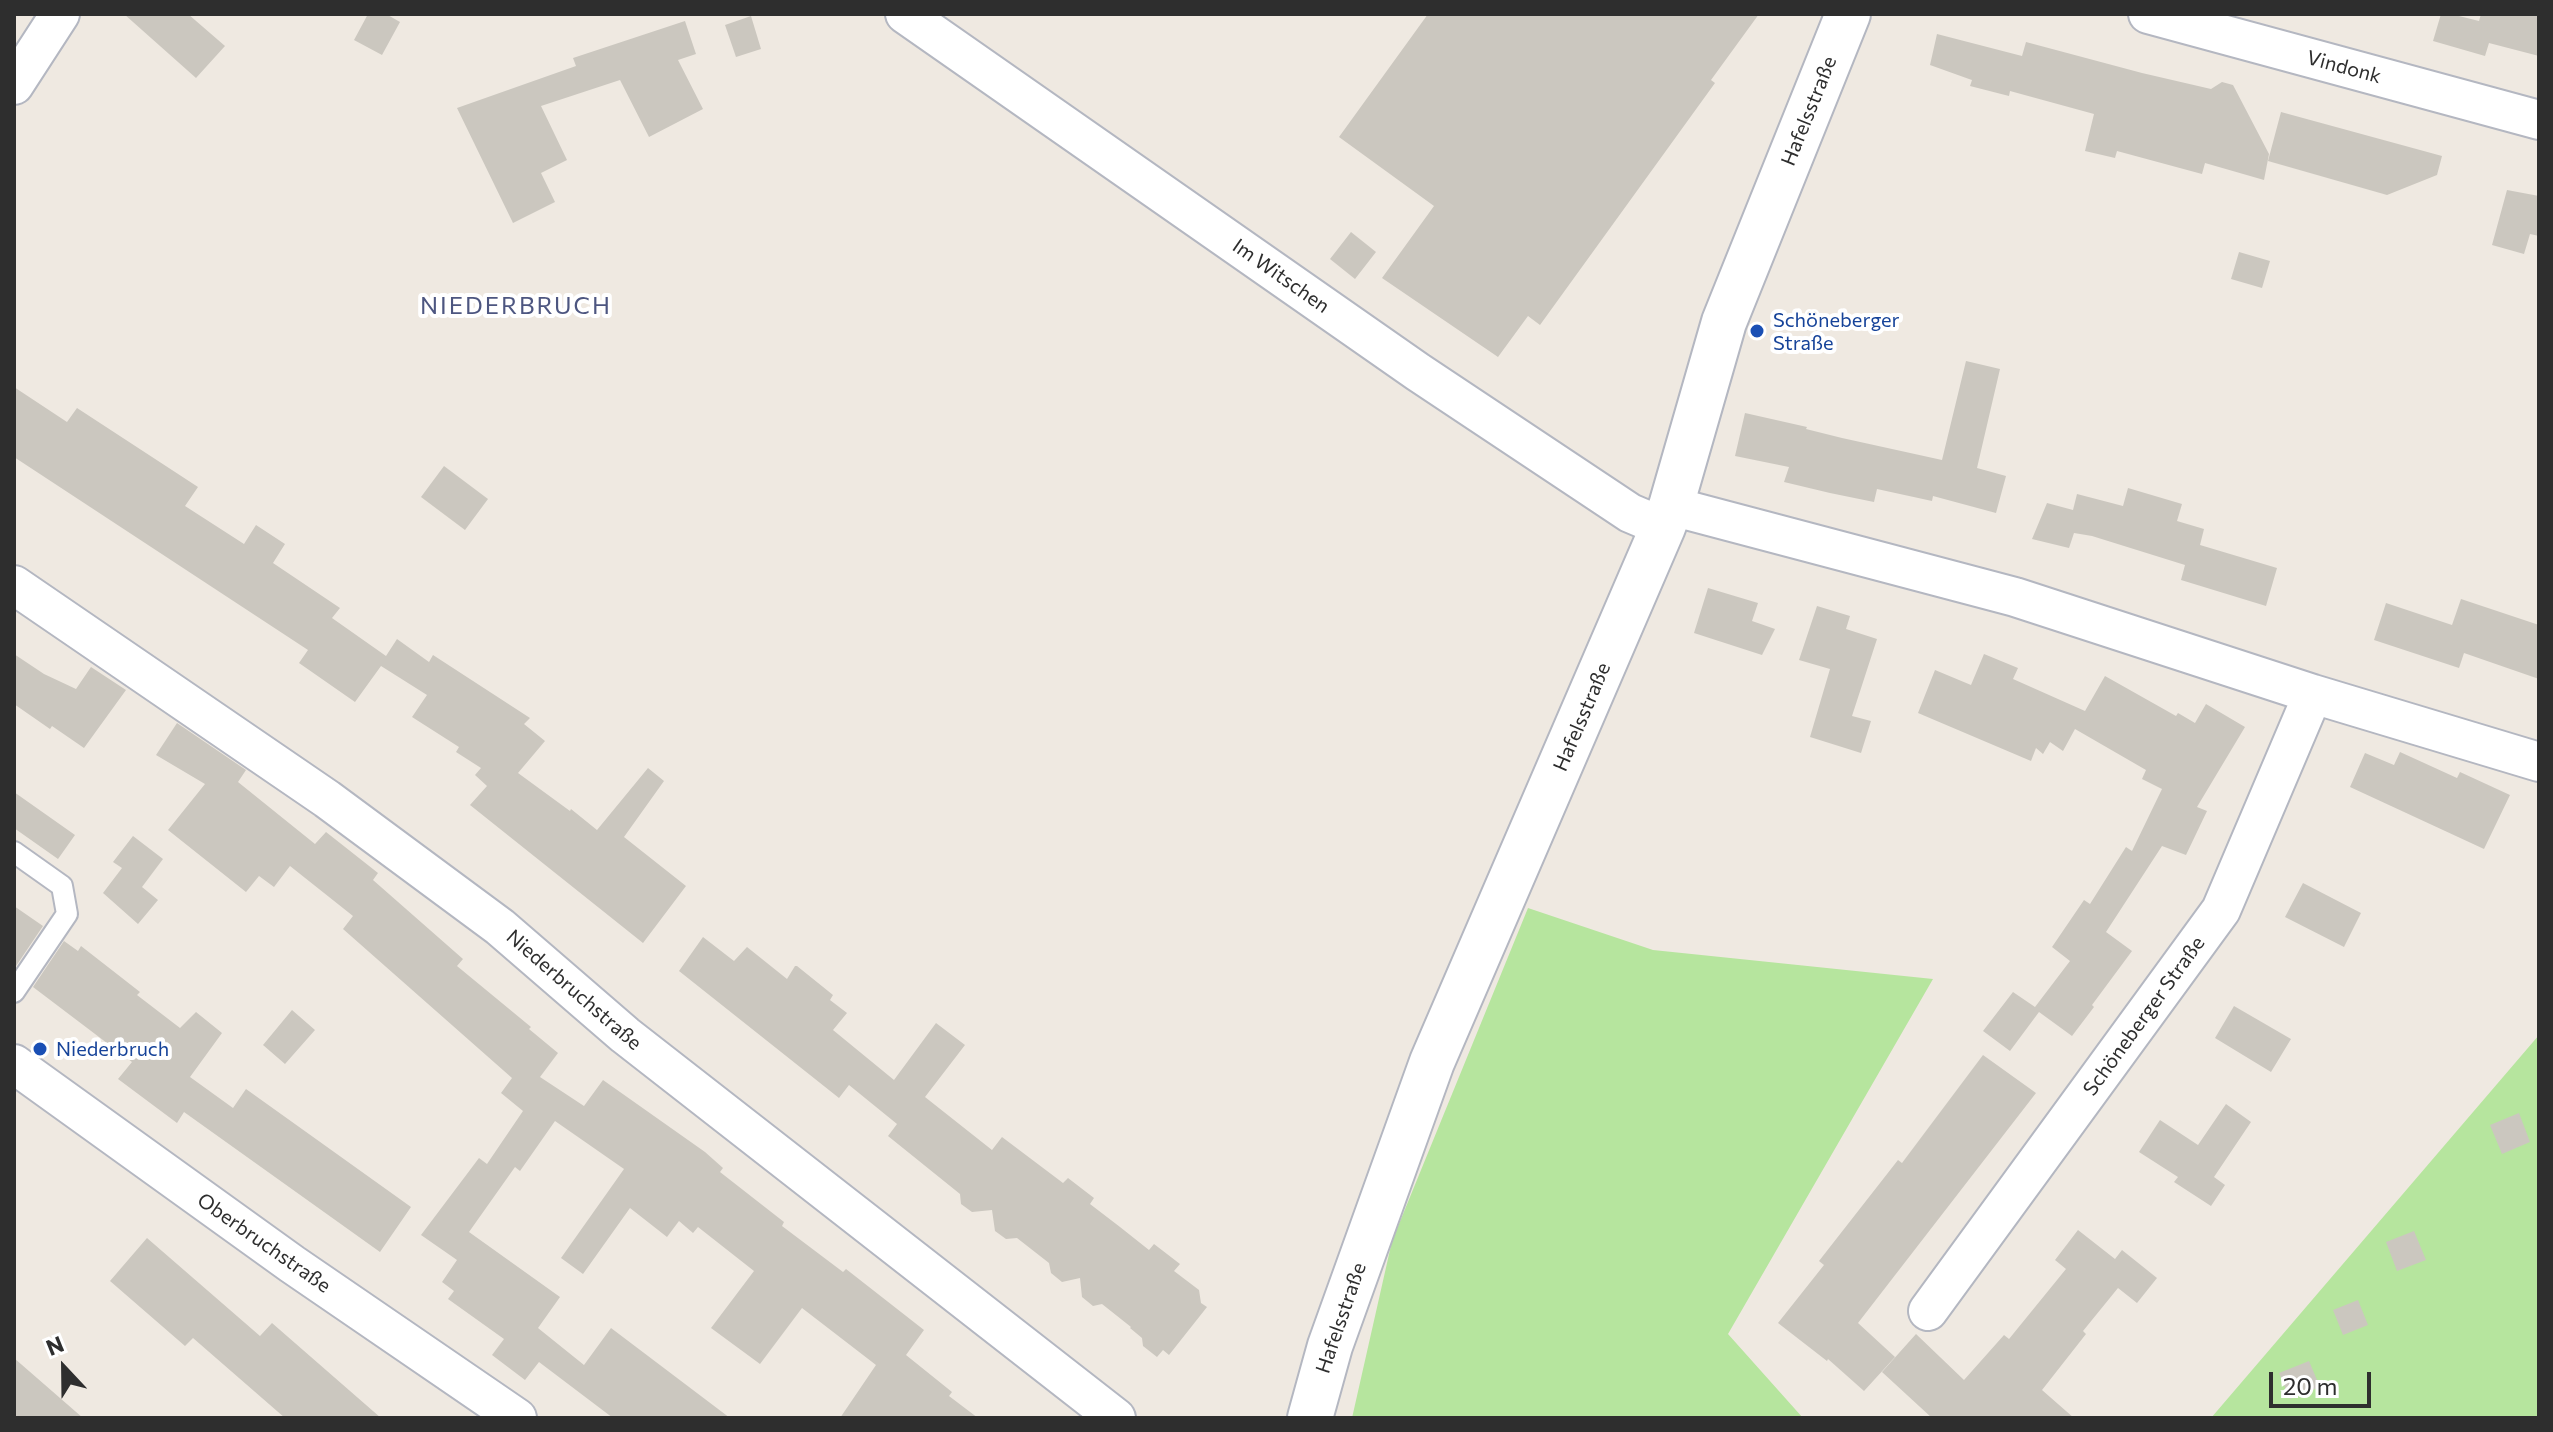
<!DOCTYPE html>
<meta charset="utf-8">
<style>
body{margin:0}
#map{position:relative;width:2553px;height:1432px;overflow:hidden;background:#efe9e1;font-family:Commissioner,sans-serif}
canvas{display:block}
.frame{position:absolute;inset:0;border:16px solid #2e2e2e;pointer-events:none}
.north{position:absolute;left:24px;top:1328px;width:80px;height:80px;-webkit-text-stroke:6px #fff;paint-order:stroke;rotate:338deg;font-size:22px;font-weight:700;line-height:32px;text-align:center;color:#2e2e2e}
.north::after{content:'';display:block;margin:auto;width:28px;height:36px;background:#2e2e2e;clip-path:polygon(50% 0,100% 100%,50% 72%,0 100%)}
.scale{position:absolute;left:2269px;top:1372px;width:102px;height:36px;box-sizing:border-box;border:4px solid #2e2e2e;border-top:0;padding-left:10px;font-size:24px;line-height:28px;white-space:nowrap;color:#2e2e2e;-webkit-text-stroke:6px #fff;paint-order:stroke}
</style>
<div id="map">
<canvas width="2553" height="1432"></canvas>
<div class="frame"></div>
<div class="north">N</div>
<div class="scale">20 m</div>
</div>
<script>
const ctx = document.querySelector('canvas').getContext('2d');
ctx.lineJoin = 'round';
function paint(path, color) { ctx.fillStyle = color; ctx.fill(path, 'evenodd'); }
const poly = rows => new Path2D(rows.map(r => 'M' + r).join(''));
function trace(path, color, width, dash) { ctx.strokeStyle = color; ctx.lineWidth = width; ctx.lineCap = dash ? 'butt' : 'round'; ctx.setLineDash(dash || []); ctx.stroke(path); }
function write(font, color, halo, rows, align = 'center') {
  ctx.font = font + ' Commissioner,sans-serif'; ctx.lineWidth = 8; ctx.setLineDash([]); ctx.textBaseline = 'middle'; ctx.strokeStyle = halo; ctx.fillStyle = color; for (const [text, x, y, turn = 0] of rows) {
    ctx.save(); ctx.translate(x, y); ctx.rotate((+turn || 0) * Math.PI / 180); ctx.textAlign = isNaN(turn) ? turn : align; if (halo) ctx.strokeText(text, 0, 0); ctx.fillText(text, 0, 0); ctx.restore();
  }
}
paint(poly([
 [1528,908,1653,950,1933,979,1728,1334,1803,1418,1352,1418,1392,1241],
 [2539,1035,2539,1418,2211,1418]
]), '#b6e59e');
paint(poly([
 [124,14,188,14,225,46,196,78],
 [368,14,386,14,400,22,382,55,354,40],
 [1428,14,1759,14,1711,80,1715,83,1540,325,1528,316,1498,357,1382,278,1434,206,1339,137],
 [2441,14,2451,14,2479,21,2481,14,2539,14,2539,56,2489,43,2485,56,2433,41],
 [751,16,761,49,736,57,725,25],
 [685,21,696,54,678,60,703,109,649,137,620,80,541,106,567,160,541,173,555,202,513,223,457,108,576,66,573,58],
 [1937,34,2022,56,2026,42,2142,73,2211,89,2222,82,2233,85,2269,154,2264,180,2205,163,2202,174,2117,151,2115,158,2085,151,2094,114,2010,91,2009,96,1970,86,1972,80,1969,79,1930,65],
 [2281,112,2442,156,2437,175,2387,195,2268,161],
 [2507,190,2539,196,2539,236,2530,234,2524,254,2492,245],
 [1351,232,1376,252,1355,279,1330,259],
 [2239,252,2270,261,2262,288,2231,279],
 [1966,361,2000,369,1977,468,2006,476,1996,513,1933,496,1932,501,1877,489,1874,502,1830,493,1784,482,1789,467,1735,456,1745,413,1807,427,1806,429,1842,438,1942,460],
 [14,387,67,422,77,408,198,487,185,506,244,544,256,525,285,544,273,563,340,608,332,618,386,656,397,639,429,662,433,655,530,718,524,724,545,741,518,773,570,811,571,809,597,830,648,768,664,781,624,837,686,886,643,943,470,805,487,786,475,775,481,768,456,752,459,747,412,717,427,695,381,666,355,702,299,663,308,650,14,457],
 [444,466,488,499,465,530,421,497],
 [2128,488,2182,504,2177,521,2204,529,2200,545,2277,568,2266,606,2181,580,2185,565,2092,536,2074,533,2069,548,2032,539,2047,503,2073,510,2077,494,2123,506],
 [1708,588,1758,603,1752,621,1775,629,1762,655,1694,633],
 [2461,599,2539,625,2539,679,2464,653,2459,668,2374,640,2386,603,2452,625],
 [1817,606,1850,616,1846,629,1877,639,1852,716,1871,721,1861,753,1810,737,1830,669,1799,660],
 [14,654,44,674,76,689,91,667,126,690,84,748,52,726,50,729,14,704],
 [1984,654,2018,668,2013,679,2085,711,2105,676,2176,716,2178,713,2195,723,2206,704,2245,727,2197,807,2207,811,2186,855,2162,846,2106,932,2132,951,2092,1005,2094,1007,2072,1036,2039,1012,2010,1051,1983,1031,2013,992,2035,1007,2070,961,2052,947,2084,900,2090,904,2126,847,2132,851,2162,789,2142,779,2146,770,2075,729,2063,751,2050,742,2043,754,2036,748,2031,761,1918,713,1935,670,1971,685],
 [177,723,246,770,238,782,315,844,326,832,378,873,373,880,463,959,457,966,531,1027,529,1029,558,1053,540,1077,584,1106,603,1080,705,1152,723,1168,720,1172,784,1222,782,1226,843,1272,846,1269,924,1330,906,1355,952,1392,949,1396,978,1418,840,1418,876,1365,802,1308,760,1364,711,1328,754,1271,698,1227,693,1233,679,1221,667,1237,630,1208,583,1274,561,1258,624,1169,555,1121,520,1171,515,1167,469,1232,560,1297,538,1328,584,1365,611,1328,730,1418,613,1418,539,1362,525,1380,492,1355,504,1339,448,1299,454,1291,442,1282,457,1260,421,1235,479,1158,487,1164,523,1111,501,1093,512,1078,343,929,353,916,290,866,274,887,259,876,246,892,168,830,205,784,156,755],
 [2400,752,2457,778,2460,772,2510,795,2484,849,2350,787,2365,753,2394,765],
 [14,792,75,835,58,859,14,828],
 [133,836,163,859,142,887,158,900,138,924,103,893,122,868,113,862],
 [2303,883,2361,913,2344,947,2285,917],
 [14,906,43,926,14,969],
 [703,937,734,961,747,947,787,979,795,966,797,966,833,995,830,1000,847,1013,833,1030,894,1080,936,1023,965,1045,925,1097,992,1150,1002,1137,1063,1183,1068,1178,1094,1198,1090,1204,1120,1227,1149,1250,1154,1244,1180,1264,1174,1271,1199,1290,1201,1303,1207,1307,1169,1355,1163,1350,1157,1357,1143,1346,1142,1338,1130,1328,1131,1327,1102,1304,1093,1306,1082,1297,1080,1278,1062,1282,1051,1273,1049,1263,1017,1238,1006,1239,995,1231,992,1210,972,1212,961,1204,960,1194,888,1136,897,1124,849,1085,839,1098,679,971],
 [64,941,78,951,81,946,140,992,137,995,180,1028,196,1012,222,1033,190,1077,233,1108,246,1089,411,1207,380,1252,184,1112,177,1123,118,1079,132,1062,33,987],
 [2234,1006,2291,1039,2271,1072,2215,1038],
 [292,1010,315,1030,285,1064,263,1045],
 [1983,1055,2036,1093,1858,1323,1895,1357,1864,1391,1828,1359,1827,1361,1778,1323,1824,1265,1819,1261,1898,1160,1902,1163],
 [2226,1104,2251,1122,2214,1177,2225,1185,2211,1206,2174,1182,2178,1177,2139,1152,2160,1120,2198,1145],
 [2519,1113,2530,1142,2502,1154,2490,1125],
 [2078,1230,2115,1259,2122,1250,2157,1278,2137,1303,2118,1288,2083,1331,2086,1334,2042,1390,2074,1418,1932,1418,1882,1372,1916,1334,1964,1380,2004,1335,2009,1339,2066,1269,2055,1260],
 [2414,1231,2426,1260,2397,1271,2386,1242],
 [147,1238,260,1336,272,1323,381,1418,285,1418,193,1338,185,1346,110,1281],
 [2358,1300,2368,1325,2343,1335,2333,1310],
 [14,1358,83,1418,14,1418],
 [2309,1361,2320,1387,2290,1399,2279,1373]
]), '#cbc7bf');
const service = poly([
 [14,852,62,886,67,914,14,992]
]);
const minor = poly([
 [905,14,1418,372,1630,513,1663,527],
 [2148,14,2539,120],
 [14,85,60,14],
 [1671,506,2015,597,2313,694,2539,762],
 [14,585,327,799,500,927,625,1035,1116,1418],
 [14,1064,292,1264,517,1418],
 [1928,1311,2221,910,2313,694]
]);
const secondary = poly([
 [1310,1418,1330,1346,1432,1062,1663,527,1671,506,1724,322,1848,14]
]);
trace(service, '#b4b7c1', 24);
trace(minor, '#b4b7c1', 42);
trace(secondary, '#b4b7c1', 48);
trace(service, '#fff', 20);
trace(minor, '#fff', 38);
trace(secondary, '#fff', 44);
for (const [x, y, r, color] of [
 [1757,331,8,"#1a4fb4"],
 [40,1049,8,"#1a4fb4"]
]) { const dot = new Path2D(); dot.arc(x, y, r, 0, 2 * Math.PI); ctx.fillStyle = color; ctx.fill(dot); trace(dot, '#fff', 3); }
write('20px', '#2e2e2e', '#fff', [
 ["Vindonk",2344,67,15],
 ["Hafelsstraße",1809,111,-68],
 ["Im Witschen",1281,276,35],
 ["Hafelsstraße",1582,717,-67],
 ["Niederbruchstraße",574,990,41],
 ["Schöneberger Straße",2144,1016,-54],
 ["Oberbruchstraße",264,1243,35],
 ["Hafelsstraße",1341,1318,-71]
]);
write('20px', '#164399', '#fff', [
 ["Schöneberger",1773,320],
 ["Straße",1773,343],
 ["Niederbruch",56,1049]
], 'left');
ctx.letterSpacing = '2px';
write('24px', '#4d5680', '#fff', [
 ["NIEDERBRUCH",516,306]
]);
ctx.letterSpacing = '0px';
</script>
